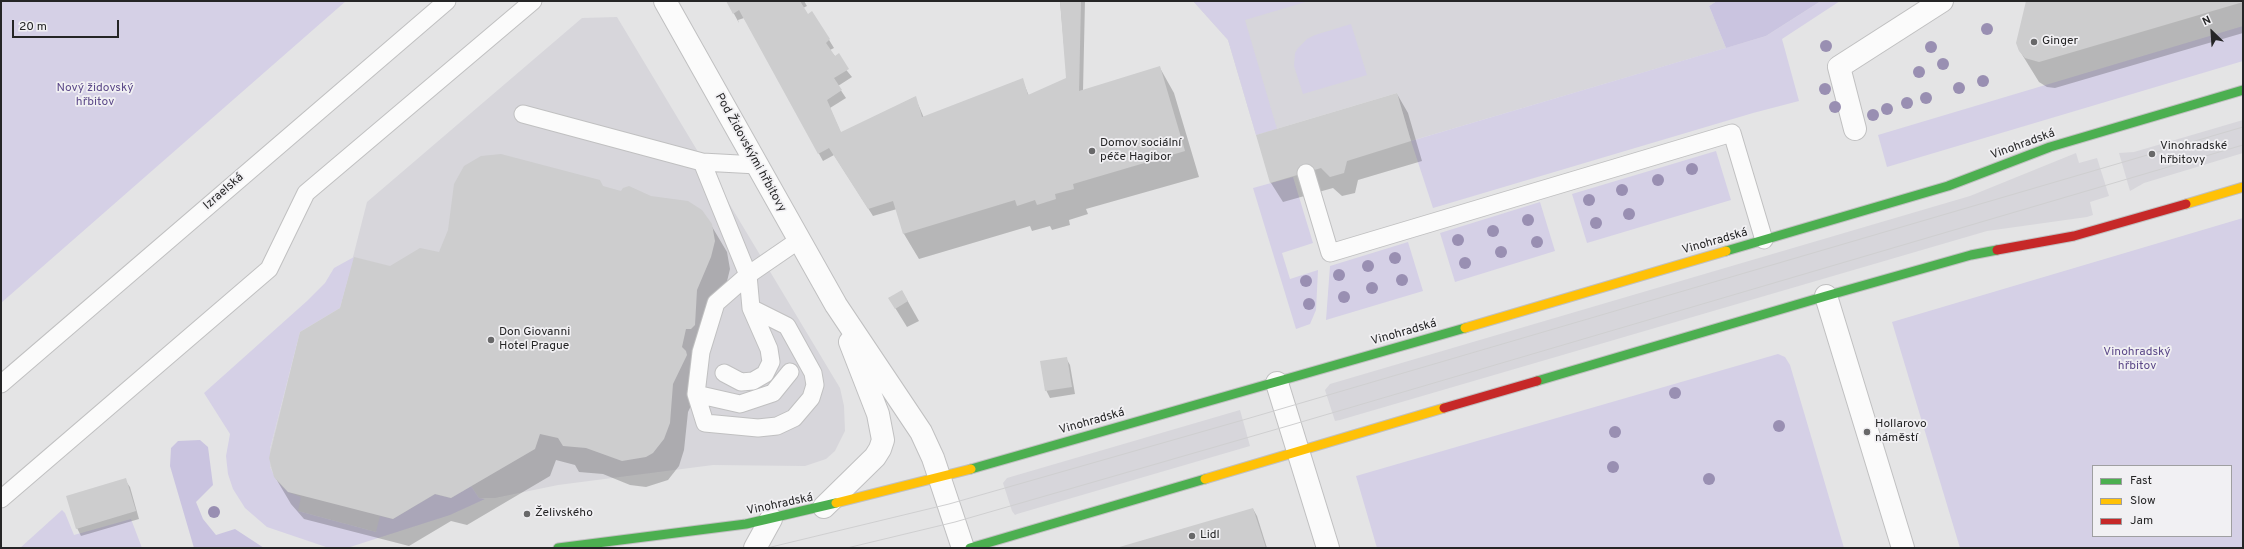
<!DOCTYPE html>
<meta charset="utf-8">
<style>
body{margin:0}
#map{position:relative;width:2244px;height:549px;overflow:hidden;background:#e4e4e5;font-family:Overpass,sans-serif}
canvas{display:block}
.frame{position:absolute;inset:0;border:2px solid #252526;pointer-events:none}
.legend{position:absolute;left:2092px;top:465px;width:140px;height:72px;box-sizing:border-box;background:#f1f0f3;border:1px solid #9f9fa1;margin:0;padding:5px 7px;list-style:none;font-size:12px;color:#252526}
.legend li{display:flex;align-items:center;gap:8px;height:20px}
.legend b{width:20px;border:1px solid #9f9fa1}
.north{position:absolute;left:2192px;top:12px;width:40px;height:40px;-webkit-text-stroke:3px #f1f0f3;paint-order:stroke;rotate:335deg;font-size:11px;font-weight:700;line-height:16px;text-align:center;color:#252526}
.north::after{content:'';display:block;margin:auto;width:14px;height:18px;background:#252526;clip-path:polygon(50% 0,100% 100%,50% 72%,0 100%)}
.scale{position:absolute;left:12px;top:20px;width:107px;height:18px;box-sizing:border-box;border:2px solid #252526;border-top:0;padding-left:5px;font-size:12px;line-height:14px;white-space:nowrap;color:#252526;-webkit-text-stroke:3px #f1f0f3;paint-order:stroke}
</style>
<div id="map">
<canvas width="2244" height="549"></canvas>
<div class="frame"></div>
<ul class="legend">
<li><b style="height:5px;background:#4caf50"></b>Fast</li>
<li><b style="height:5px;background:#ffc107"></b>Slow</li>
<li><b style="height:5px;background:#c62828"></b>Jam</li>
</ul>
<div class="north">N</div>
<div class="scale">20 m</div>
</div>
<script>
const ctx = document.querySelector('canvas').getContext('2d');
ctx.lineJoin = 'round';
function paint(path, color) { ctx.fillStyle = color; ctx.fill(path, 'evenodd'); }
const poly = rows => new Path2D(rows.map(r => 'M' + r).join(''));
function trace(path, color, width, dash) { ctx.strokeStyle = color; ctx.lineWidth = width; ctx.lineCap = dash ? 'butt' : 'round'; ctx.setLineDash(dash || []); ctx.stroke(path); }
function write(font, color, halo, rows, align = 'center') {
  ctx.font = font + ' Overpass,sans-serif'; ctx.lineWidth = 3.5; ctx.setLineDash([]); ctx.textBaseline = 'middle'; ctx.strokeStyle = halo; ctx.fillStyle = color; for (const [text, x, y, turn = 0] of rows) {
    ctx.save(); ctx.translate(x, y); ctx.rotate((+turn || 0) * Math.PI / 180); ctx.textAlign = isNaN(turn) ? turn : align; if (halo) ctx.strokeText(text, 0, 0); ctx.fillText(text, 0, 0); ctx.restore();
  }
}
paint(poly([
 [1193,1,1717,1,1709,6,1726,48,1411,141,1397,93,1256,135,1228,40],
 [617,17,840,388,844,406,845,431,835,451,826,459,805,466,713,465,558,485,495,498,479,498,471,486,451,498,435,494,376,532,298,511,288,492,277,481,270,467,270,449,300,332,340,308,367,202,582,18],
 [2243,120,2243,153,2144,183,2130,191,2119,153,2134,152],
 [2076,153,2079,163,2097,158,2109,196,2090,202,2093,215,2087,217,1987,231,1340,420,1335,421,1334,418,1325,390,1330,384,1970,196],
 [1240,410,1250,446,1017,514,1015,515,1012,511,1003,483,1007,478]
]), '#d7d6db');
paint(poly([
 [1,1,346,1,1,303],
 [1193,1,1309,1,1245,20,1277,129,1256,135,1228,40],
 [1821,1,1840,1,1782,39,1799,101,1753,113,1433,208,1411,141,1766,36],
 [1351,24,1367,75,1303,94,1294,66,1295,53,1298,48,1307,39,1315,35],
 [2243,26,2243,61,1887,167,1878,135],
 [1716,151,1731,200,1587,243,1572,194],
 [1293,177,1313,243,1282,253,1290,279,1318,270,1316,310,1310,324,1296,329,1253,188],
 [1540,202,1555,251,1455,282,1440,233],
 [2243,218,2243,548,1960,548,1892,322],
 [2093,466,2231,466,2231,536,2093,536],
 [1408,242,1423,291,1326,320,1330,266],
 [354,257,340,308,300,332,270,449,270,467,277,481,288,492,301,497,298,511,376,532,380,516,393,519,435,494,451,498,471,486,479,498,485,499,450,515,347,548,329,548,267,527,245,508,233,489,228,474,226,456,230,434,204,393,307,301,325,283,334,268],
 [1778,354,1785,357,1790,365,1844,548,1377,548,1356,476],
 [62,510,65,513,74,535,131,519,142,548,20,548]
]), '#d5d0e6');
paint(poly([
 [1717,1,1821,1,1766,36,1726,48,1709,6],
 [200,440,208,447,213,485,196,502,203,519,216,535,235,529,264,548,194,548,170,466,171,448,178,441]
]), '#cac4e0');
paint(poly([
 [727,1,804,1,807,6,803,8,808,15,812,12,834,48,830,50,852,77,838,86,846,98,830,108,841,133,915,97,924,118,1022,79,1029,96,1067,79,1060,1,1085,1,1083,91,1160,68,1174,93,1199,177,1086,209,1088,214,1069,220,1070,225,1052,230,1050,226,1032,231,1030,226,919,259,904,234,897,209,873,216,834,155,823,161,744,18,738,20,739,23],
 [2028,1,2243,1,2243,33,2055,88,2047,87,2039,82,2018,48],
 [1397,94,1408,113,1422,161,1358,180,1355,193,1342,196,1333,188,1283,202,1271,183,1257,136],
 [603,187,711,225,727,252,730,269,702,383,688,412,684,450,679,466,668,480,646,487,630,485,603,474,579,472,575,465,556,460,550,476,467,525,451,521,409,546,304,519,291,504,275,477,341,309,390,267,439,253],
 [902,291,919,321,907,327,889,298],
 [1066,358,1070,365,1075,394,1050,398,1046,390],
 [125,480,130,487,139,519,81,536,77,528],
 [1253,509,1257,516,1267,548,1118,548]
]), '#0003');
paint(poly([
 [726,1,800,1,808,14,812,11,830,39,826,43,835,56,839,53,849,69,834,78,842,90,827,100,841,132,916,96,922,117,1023,78,1028,95,1066,78,1060,1,1081,1,1079,91,1160,66,1185,151,1073,184,1074,189,1055,194,1056,199,1037,205,1035,200,1017,206,1015,200,903,234,893,201,868,209,829,148,818,154,739,10,733,14],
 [2026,1,2243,1,2243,2,2039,62,2025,58,2019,51,2016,43],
 [1397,93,1411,141,1347,161,1344,173,1330,177,1321,168,1270,183,1256,135],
 [501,154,600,180,603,186,621,191,623,188,629,186,651,196,688,201,702,210,712,224,715,241,711,257,697,290,695,325,691,329,686,329,682,347,686,351,687,355,673,384,670,423,664,439,653,453,646,457,622,461,586,448,563,446,558,438,540,434,535,449,451,498,435,494,393,519,288,492,274,477,269,458,300,332,340,308,354,257,390,266,420,248,439,252,448,230,454,184,464,166,481,156],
 [902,290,908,301,895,309,888,298],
 [1067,357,1072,387,1045,391,1040,361],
 [126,478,136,511,76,529,66,496],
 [1253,508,1266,548,1116,548]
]), '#cdcdce');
const lane = poly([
 [523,114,702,162],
 [757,165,702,162,748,275,751,308,787,326,813,373,815,385,811,398,794,418,777,426,758,428,705,423,696,394,701,352,716,303,748,275,799,240],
 [1306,173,1330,253,1732,133,1764,240],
 [724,373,741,382,753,381,765,374,771,362,769,349,751,308],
 [1,384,447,1],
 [696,394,740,404,773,393,790,372],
 [1,499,269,269,306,193,533,1]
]);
const street = poly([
 [665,1,836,305,921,432,933,458,963,548],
 [1855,129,1839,67,1942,1],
 [1826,296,1903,548],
 [1277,383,1328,548],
 [824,507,875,457,880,449,883,440,878,414,850,342],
 [755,548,771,519]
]);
const fast = poly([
 [1726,251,1948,186,2050,147,2243,90],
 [1537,381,1826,296,1971,255,1997,250],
 [971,469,1465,328],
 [558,548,746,524,836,503],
 [970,548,1205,479]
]);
const slow = poly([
 [2186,204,2243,187],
 [1465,328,1726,251],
 [1205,479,1444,408],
 [836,503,971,469]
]);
const jam = poly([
 [1997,250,2074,236,2186,204],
 [1444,408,1537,381]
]);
trace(lane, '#c0c0c1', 19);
trace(street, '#c0c0c1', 24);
trace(fast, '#c0c0c1', 11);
trace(slow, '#c0c0c1', 11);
trace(jam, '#c0c0c1', 11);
trace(lane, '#fbfbfb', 17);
trace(street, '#fbfbfb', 22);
trace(fast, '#4caf50', 9);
trace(slow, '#ffc107', 9);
trace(jam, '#c62828', 9);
trace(poly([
 [767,548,949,504,1243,420,2243,127],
 [847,548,955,522,1291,425,2243,145]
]), '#cfcfd0', 1);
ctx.fillStyle = '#998fb2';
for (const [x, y] of [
 [1987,29],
 [1826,46],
 [1931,47],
 [1943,64],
 [1919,72],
 [1983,81],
 [1959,88],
 [1825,89],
 [1926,98],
 [1907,103],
 [1835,107],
 [1887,109],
 [1873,115],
 [1692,169],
 [1658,180],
 [1622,190],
 [1589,200],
 [1629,214],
 [1528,220],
 [1596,223],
 [1493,231],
 [1458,240],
 [1537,242],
 [1501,252],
 [1395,258],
 [1465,263],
 [1368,266],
 [1339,275],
 [1402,280],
 [1306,281],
 [1372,288],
 [1344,297],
 [1309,304],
 [1675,393],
 [1779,426],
 [1615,432],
 [1613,467],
 [1709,479],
 [214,512]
]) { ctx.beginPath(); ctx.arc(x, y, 6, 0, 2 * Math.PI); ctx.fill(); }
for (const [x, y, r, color] of [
 [2034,42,4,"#686869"],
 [1092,151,4,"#686869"],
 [2152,154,4,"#686869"],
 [491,340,4,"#686869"],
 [1867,432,4,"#686869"],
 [527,514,4,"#686869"],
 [1192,536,4,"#686869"]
]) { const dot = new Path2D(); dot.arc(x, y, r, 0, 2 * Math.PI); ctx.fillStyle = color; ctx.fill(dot); trace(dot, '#f1f0f3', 1.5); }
write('12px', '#252526', '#f1f0f3', [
 ["Ginger",2042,42],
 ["Domov sociální",1100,144],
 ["péče Hagibor",1100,158],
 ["Vinohradské",2160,147],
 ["hřbitovy",2160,161],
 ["Don Giovanni",499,333],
 ["Hotel Prague",499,347],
 ["Hollarovo",1875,425],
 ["náměstí",1875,439],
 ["Želivského",535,514],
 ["Lidl",1200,536]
], 'left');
write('12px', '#5c4989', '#f1f0f3', [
 ["Nový židovský",95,89],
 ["hřbitov",95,103],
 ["Vinohradský",2137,353],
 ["hřbitov",2137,367]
]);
write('12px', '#252526', '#f1f0f3', [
 ["Vinohradská",2023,145,-20],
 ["Pod Židovskými hřbitovy",750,153,61],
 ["Izraelská",224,192,-41],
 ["Vinohradská",1715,242,-16],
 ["Vinohradská",1404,333,-16],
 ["Vinohradská",1092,422,-16],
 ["Vinohradská",780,505,-12]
]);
</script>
